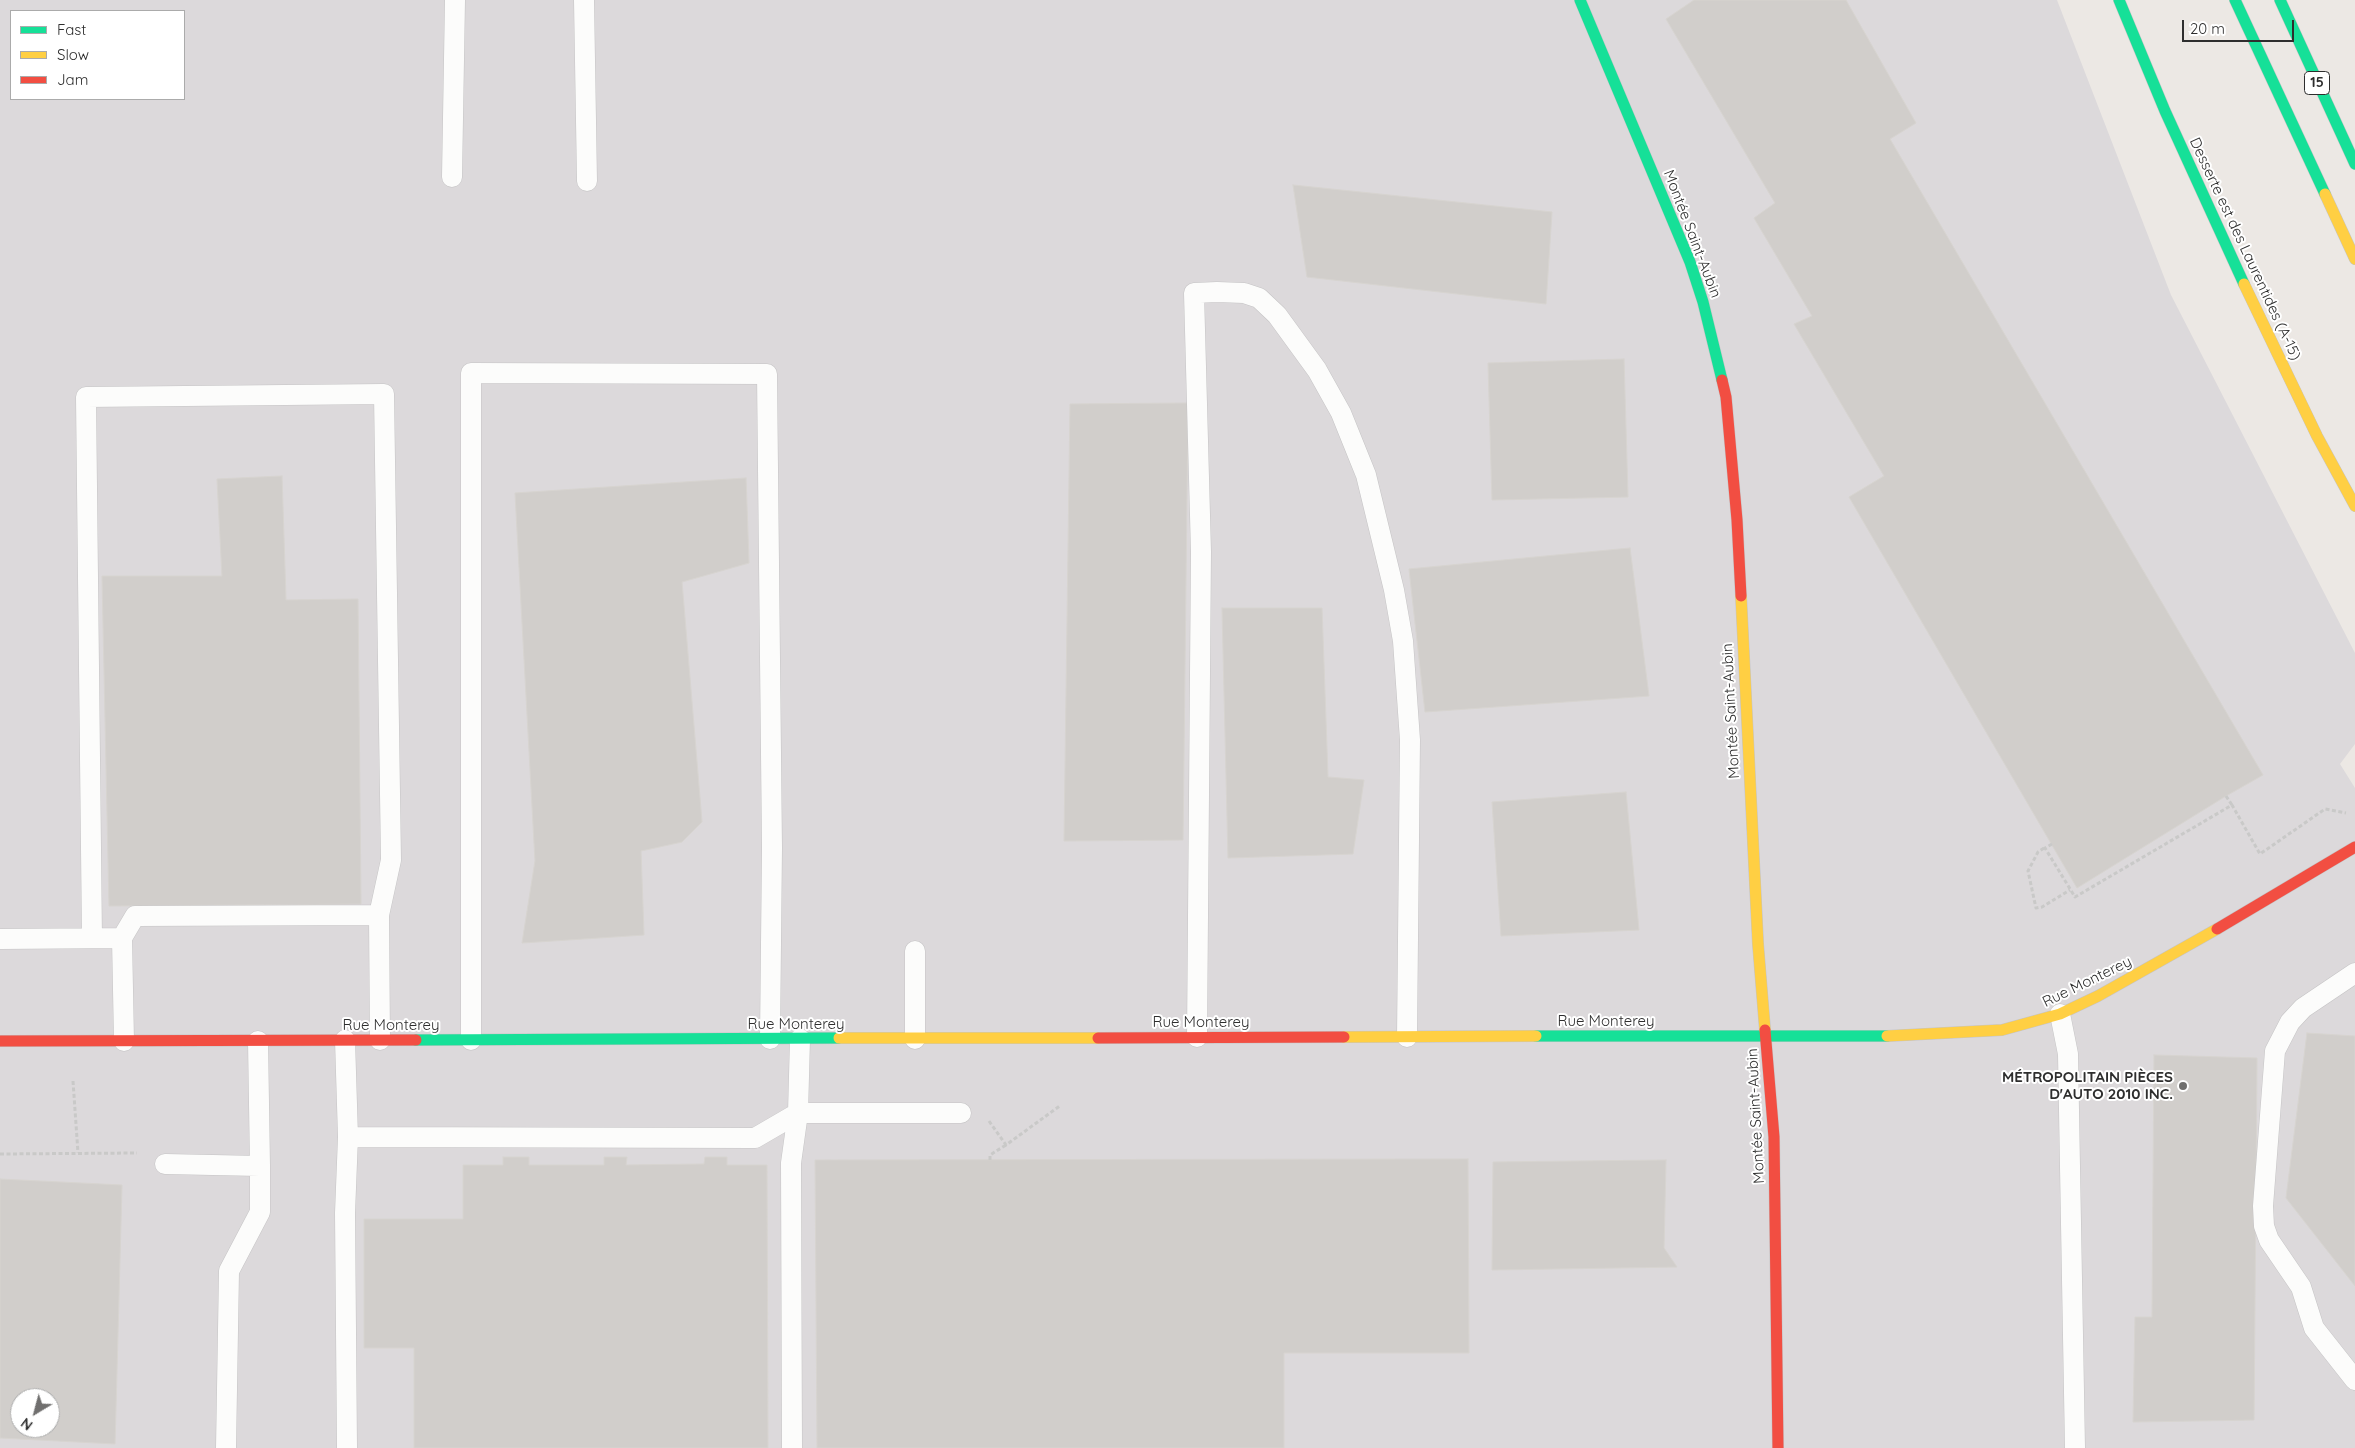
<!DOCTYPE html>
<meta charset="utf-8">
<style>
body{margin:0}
#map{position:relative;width:2355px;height:1448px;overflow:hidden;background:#ece8e4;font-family:Quicksand,sans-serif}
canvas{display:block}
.legend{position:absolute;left:10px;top:10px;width:175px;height:90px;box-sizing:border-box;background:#fff;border:1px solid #ababab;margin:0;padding:6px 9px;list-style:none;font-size:15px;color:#2e2e2e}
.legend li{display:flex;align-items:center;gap:10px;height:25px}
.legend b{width:25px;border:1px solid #ababab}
.north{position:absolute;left:10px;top:1388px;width:50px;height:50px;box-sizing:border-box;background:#fff;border:1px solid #ababab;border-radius:50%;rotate:217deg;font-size:14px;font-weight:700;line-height:20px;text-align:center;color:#2e2e2e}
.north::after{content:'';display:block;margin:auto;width:18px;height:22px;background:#706f6e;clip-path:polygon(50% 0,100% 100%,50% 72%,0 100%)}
.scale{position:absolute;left:2182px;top:20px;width:112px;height:22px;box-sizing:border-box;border:2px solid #2e2e2e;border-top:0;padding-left:6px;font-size:15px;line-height:18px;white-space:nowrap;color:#2e2e2e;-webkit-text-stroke:4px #fff;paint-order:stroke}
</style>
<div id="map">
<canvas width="2355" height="1448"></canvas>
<ul class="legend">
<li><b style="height:6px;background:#16e098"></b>Fast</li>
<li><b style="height:6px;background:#ffcf43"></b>Slow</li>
<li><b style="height:6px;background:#f24e42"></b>Jam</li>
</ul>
<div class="north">N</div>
<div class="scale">20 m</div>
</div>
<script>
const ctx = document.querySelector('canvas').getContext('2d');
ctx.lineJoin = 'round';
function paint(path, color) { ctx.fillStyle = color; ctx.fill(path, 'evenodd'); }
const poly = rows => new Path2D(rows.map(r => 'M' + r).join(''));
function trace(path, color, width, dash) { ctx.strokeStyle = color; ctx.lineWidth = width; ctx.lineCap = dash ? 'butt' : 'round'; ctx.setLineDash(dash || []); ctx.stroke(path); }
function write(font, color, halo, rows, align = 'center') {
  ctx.font = font + ' Quicksand,sans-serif'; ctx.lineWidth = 4; ctx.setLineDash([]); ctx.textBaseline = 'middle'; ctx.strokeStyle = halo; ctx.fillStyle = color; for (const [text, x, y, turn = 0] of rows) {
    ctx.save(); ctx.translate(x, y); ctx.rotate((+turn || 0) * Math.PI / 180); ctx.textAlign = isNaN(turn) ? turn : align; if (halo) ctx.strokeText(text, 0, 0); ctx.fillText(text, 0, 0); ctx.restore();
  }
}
paint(poly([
 [0,0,2057,0,2171,295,2355,653,2355,744,2340,764,2355,788,2355,1448,0,1448],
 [11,11,184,11,184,99,11,99],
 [20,1398,50,1398,50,1428,20,1428]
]), '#dcd9db');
const building = poly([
 [1694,0,1846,0,1916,123,1890,139,2263,775,2226,796,2077,888,1849,497,1884,476,1794,324,1812,316,1754,218,1775,203,1666,19,1694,0],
 [1293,185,1552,212,1546,304,1307,277,1293,185],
 [1624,359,1628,497,1492,500,1488,363,1624,359],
 [1188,403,1183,840,1064,841,1070,404,1188,403],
 [282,476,286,600,358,599,361,904,109,906,102,576,222,576,217,479,282,476],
 [746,478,749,563,682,582,702,822,682,842,641,851,644,935,522,943,535,861,515,493,746,478],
 [1630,548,1649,696,1425,712,1409,569,1630,548],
 [1222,608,1322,608,1328,777,1364,780,1353,854,1228,858,1222,608],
 [1626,792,1639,930,1501,936,1492,802,1626,792],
 [2307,1033,2355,1036,2355,1286,2286,1198,2307,1033],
 [2154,1055,2257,1058,2254,1420,2133,1422,2135,1317,2152,1317,2154,1055],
 [503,1157,529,1157,529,1165,604,1165,604,1157,627,1157,626,1165,704,1164,705,1157,727,1157,727,1165,767,1165,768,1448,414,1448,414,1348,364,1348,364,1219,463,1219,463,1165,503,1165,503,1157],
 [1468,1159,1469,1353,1284,1353,1284,1448,817,1448,815,1160,1468,1159],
 [1666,1160,1664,1248,1677,1267,1492,1270,1493,1162,1666,1160],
 [0,1179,122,1185,115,1444,0,1438,0,1179],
 [20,1398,50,1398,50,1428,20,1428,20,1398]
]);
paint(building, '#d1cecb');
trace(building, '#d7d4d0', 1);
const lane = poly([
 [584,0,587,181],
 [452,177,455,0],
 [92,938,86,397,384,394,391,860,379,915],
 [0,939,122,938],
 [915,951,915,1039],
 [2355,973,2303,1008,2290,1022,2275,1051,2263,1206,2264,1226,2269,1240,2301,1287,2314,1328,2355,1380],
 [2060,1014,2068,1054,2075,1448],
 [1197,1037,1201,552,1194,293,1217,292,1244,293,1259,298,1277,315,1317,370,1341,413,1366,475,1394,590,1403,641,1410,740,1407,1037],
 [345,1040,348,1137,755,1138,798,1113,961,1113],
 [471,1040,471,373,767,374,772,848,770,1039],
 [124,1041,122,938,135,916,379,915,380,1040],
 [165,1164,260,1166,258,1041],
 [226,1448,229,1271,260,1212,260,1166],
 [347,1448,345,1213,348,1137],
 [792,1448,791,1163,798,1113,800,1039]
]);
const fast = poly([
 [1580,0,1690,262,1703,302,1722,380],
 [2119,0,2165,111,2244,284],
 [2235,0,2325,194],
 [2280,0,2355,164],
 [1536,1036,1887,1036],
 [416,1040,839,1038]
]);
const slow = poly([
 [2325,194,2355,259],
 [2244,284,2317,436,2355,506],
 [1741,596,1758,944,1765,1030],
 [1887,1036,2002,1030,2060,1014,2098,996,2217,929],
 [1344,1037,1536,1036],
 [839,1038,1098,1038]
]);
const jam = poly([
 [1722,380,1726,397,1737,520,1741,596],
 [2217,929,2355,847],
 [1765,1030,1774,1137,1778,1448],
 [1098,1038,1344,1037],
 [0,1041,416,1040]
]);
trace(lane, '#c5c4c5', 21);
trace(fast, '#c5c4c5', 12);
trace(slow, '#c5c4c5', 12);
trace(jam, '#c5c4c5', 12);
trace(poly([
 [2226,796,2232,805],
 [2052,844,2045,848,2075,897,2232,805,2260,854,2325,809,2346,813],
 [2044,848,2038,852,2028,871,2036,908,2042,907,2070,890],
 [73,1081,78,1153],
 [989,1121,1006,1145,1061,1105],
 [0,1154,137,1153],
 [990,1160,990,1155,1006,1145]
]), '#c9c9c8', 3, [4, 2.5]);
trace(lane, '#fcfcfb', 20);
trace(fast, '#16e098', 11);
trace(slow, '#ffcf43', 11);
trace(jam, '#f24e42', 11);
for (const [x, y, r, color] of [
 [2183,1086,5,"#706f6e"]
]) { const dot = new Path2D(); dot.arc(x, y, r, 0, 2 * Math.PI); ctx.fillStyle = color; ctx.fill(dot); trace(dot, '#fff', 2); }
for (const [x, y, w] of [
 [2317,83,25]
]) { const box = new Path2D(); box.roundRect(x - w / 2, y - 11.5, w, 23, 4); ctx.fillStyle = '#fff'; ctx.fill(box); trace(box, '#2e2e2e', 1); }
write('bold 14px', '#2e2e2e', null, [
 ["15",2317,83]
]);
write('15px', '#2e2e2e', '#fff', [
 ["Montée Saint-Aubin",1692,234,69],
 ["Desserte est des Laurentides (A-15)",2245,249,65],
 ["Montée Saint-Aubin",1731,711,-93],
 ["Rue Monterey",2087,982,-26],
 ["Rue Monterey",1606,1021],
 ["Rue Monterey",1201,1022],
 ["Rue Monterey",796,1024],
 ["Rue Monterey",391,1025],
 ["Montée Saint-Aubin",1756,1116,-93]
]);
write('bold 15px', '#2e2e2e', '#fff', [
 ["MÉTROPOLITAIN PIÈCES",2173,1077],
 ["D'AUTO 2010 INC.",2173,1094]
], 'right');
</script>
